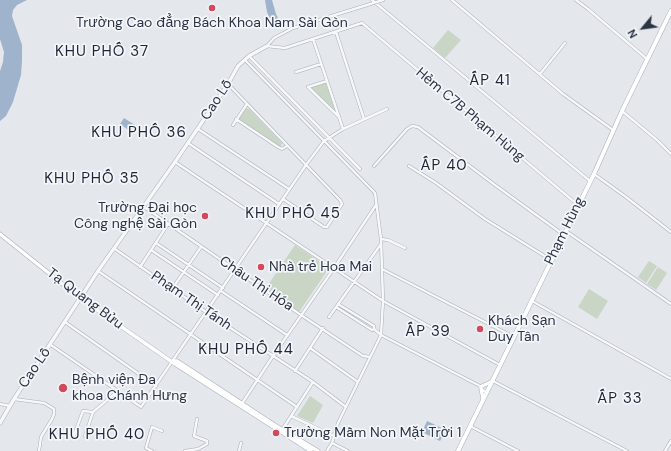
<!DOCTYPE html>
<meta charset="utf-8">
<style>
body{margin:0}
#map{position:relative;width:671px;height:451px;overflow:hidden;background:#e4e7ec;font-family:"DM Sans",sans-serif}
canvas{display:block}
.north{position:absolute;left:623px;top:8px;width:40px;height:40px;-webkit-text-stroke:3px #f4f6f9;paint-order:stroke;rotate:241deg;font-size:11px;font-weight:700;line-height:16px;text-align:center;color:#2b3445}
.north::after{content:'';display:block;margin:auto;width:14px;height:18px;background:#2b3445;clip-path:polygon(50% 0,100% 100%,50% 72%,0 100%)}
</style>
<div id="map">
<canvas width="671" height="451"></canvas>
<div class="north">N</div>
</div>
<script>
const ctx = document.querySelector('canvas').getContext('2d');
ctx.lineJoin = 'round';
function paint(path, color) { ctx.fillStyle = color; ctx.fill(path, 'evenodd'); }
const poly = rows => new Path2D(rows.map(r => 'M' + r).join(''));
function trace(path, color, width, dash) { ctx.strokeStyle = color; ctx.lineWidth = width; ctx.lineCap = dash ? 'butt' : 'round'; ctx.setLineDash(dash || []); ctx.stroke(path); }
function write(font, color, halo, rows, align = 'center') {
  ctx.font = font + ' "DM Sans",sans-serif'; ctx.lineWidth = 3.5; ctx.setLineDash([]); ctx.textBaseline = 'middle'; ctx.strokeStyle = halo; ctx.fillStyle = color; for (const [text, x, y, turn = 0] of rows) {
    ctx.save(); ctx.translate(x, y); ctx.rotate((+turn || 0) * Math.PI / 180); ctx.textAlign = isNaN(turn) ? turn : align; if (halo) ctx.strokeText(text, 0, 0); ctx.fillText(text, 0, 0); ctx.restore();
  }
}
paint(poly([
 [448,30,461,40,445,58,433,48],
 [326,83,335,110,334,112,309,87],
 [246,108,249,109,282,143,281,146,279,146,238,119],
 [295,245,329,268,299,312,266,288],
 [649,261,657,266,646,283,638,277],
 [658,267,667,273,656,290,647,284],
 [589,289,608,301,597,319,578,307],
 [310,396,323,405,313,423,297,416]
]), '#c9d6c5');
paint(poly([
 [0,0,27,0,17,5,13,10,12,16,22,45,22,61,21,75,13,102,6,116,0,121,0,71,3,62,4,52,0,39],
 [265,0,272,0,276,14,281,24,272,24,267,12],
 [124,118,135,125,130,131,120,124],
 [427,421,446,430,440,441,422,432]
]), '#9fb4cc');
const minor = poly([
 [372,0,590,181],
 [383,0,293,28,274,38,267,46,285,48,362,23,578,205],
 [452,0,563,94,613,130],
 [576,0,588,9,647,59],
 [336,32,364,119],
 [313,39,343,129],
 [249,56,360,169],
 [245,60,375,193,381,239,383,301,381,335,338,423,332,443,327,451],
 [296,72,321,64],
 [540,74,565,43],
 [327,81,308,87,338,116],
 [228,84,340,200,342,204,327,227,324,227,283,199],
 [622,111,657,140,671,154],
 [236,119,278,147,282,149,287,146],
 [233,125,247,104],
 [198,129,289,189],
 [188,143,279,204],
 [175,162,383,301,500,365],
 [374,166,407,129,412,126,418,127,495,185,564,235],
 [409,166,436,183,485,219,551,260],
 [594,174,626,197,671,232],
 [144,207,301,315,363,356,370,357],
 [566,231,671,304],
 [381,239,388,240,405,248],
 [156,243,223,288],
 [115,249,206,312,313,382,346,407],
 [151,250,218,295],
 [140,267,168,224],
 [382,269,514,337],
 [98,271,297,407],
 [172,289,201,247],
 [221,291,287,335],
 [532,301,671,379],
 [338,304,374,326,374,329,381,335,480,386,482,390,487,392],
 [336,307,372,330,374,329],
 [329,317,381,244],
 [65,322,156,386],
 [51,345,141,407,306,165,324,141,343,129,387,109],
 [310,348,358,382],
 [295,371,323,328],
 [493,381,627,451],
 [14,399,44,403,54,409,54,414,52,419,41,437,39,451],
 [0,404,10,406],
 [241,405,273,356,334,268,376,205],
 [291,416,334,436],
 [470,426,518,451],
 [282,430,313,382],
 [74,435,83,411,93,412,118,391],
 [85,436,93,412],
 [332,443,348,451],
 [152,451,146,448,152,427,162,431],
 [185,451,198,449,207,444,207,441,194,436,197,419],
 [239,451,241,443],
 [665,451,671,441]
]);
const tertiary = poly([
 [0,423,14,399,98,271,175,162,228,84,238,66,249,56,267,46]
]);
const secondary = poly([
 [0,234,80,298,175,364,311,451],
 [172,361,177,361,273,424,318,451],
 [482,386,493,381],
 [481,388,483,399]
]);
const primary = poly([
 [458,451,594,174,622,111,671,11]
]);
trace(minor, '#a9aeb7', 3.5);
trace(tertiary, '#a9aeb7', 4.5);
trace(secondary, '#a9aeb7', 4.5);
trace(primary, '#a3abb8', 5);
trace(minor, '#f7f8fa', 2.5);
trace(tertiary, '#f7f8fa', 3.5);
trace(secondary, '#fff', 3.5);
trace(primary, '#fff', 4);
for (const [x, y, r, color] of [
 [212,8,4,"#d1495b"],
 [205,216,4,"#d1495b"],
 [261,267,4,"#d1495b"],
 [480,329,4,"#d1495b"],
 [63,388,5,"#d1495b"],
 [276,433,4,"#d1495b"]
]) { const dot = new Path2D(); dot.arc(x, y, r, 0, 2 * Math.PI); ctx.fillStyle = color; ctx.fill(dot); trace(dot, '#f4f6f9', 1.5); }
write('14px', '#2b3445', '#f4f6f9', [
 ["Trường Cao đẳng Bách Khoa Nam Sài Gòn",212,23,"center"],
 ["Trường Đại học",197,208,"right"],
 ["Công nghệ Sài Gòn",197,224,"right"],
 ["Nhà trẻ Hoa Mai",269,267],
 ["Khách Sạn",488,321],
 ["Duy Tân",488,337],
 ["Bệnh viện Đa",72,380],
 ["khoa Chánh Hưng",72,396],
 ["Trường Mầm Non Mặt Trời 1",284,433]
], 'left');
write('14px', '#2b3445', '#f4f6f9', [
 ["Cao Lỗ",217,100,-57],
 ["Hẻm C7B Phạm Hùng",470,115,40],
 ["Phạm Hùng",565,231,-64],
 ["Châu Thị Hóa",256,284,34],
 ["Tạ Quang Bửu",85,299,37],
 ["Phạm Thị Tánh",191,301,34],
 ["Cao Lỗ",35,368,-56]
]);
ctx.letterSpacing = '1px';
write('15px', '#1d2536', '#f4f6f9', [
 ["KHU PHỐ 37",102,52],
 ["ẤP 41",490,81],
 ["KHU PHỐ 36",139,133],
 ["ẤP 40",444,166],
 ["KHU PHỐ 35",92,179],
 ["KHU PHỐ 45",293,214],
 ["ẤP 39",428,332],
 ["KHU PHỐ 44",246,350],
 ["ẤP 33",620,399],
 ["KHU PHỐ 40",97,435]
]);
ctx.letterSpacing = '0px';
</script>
